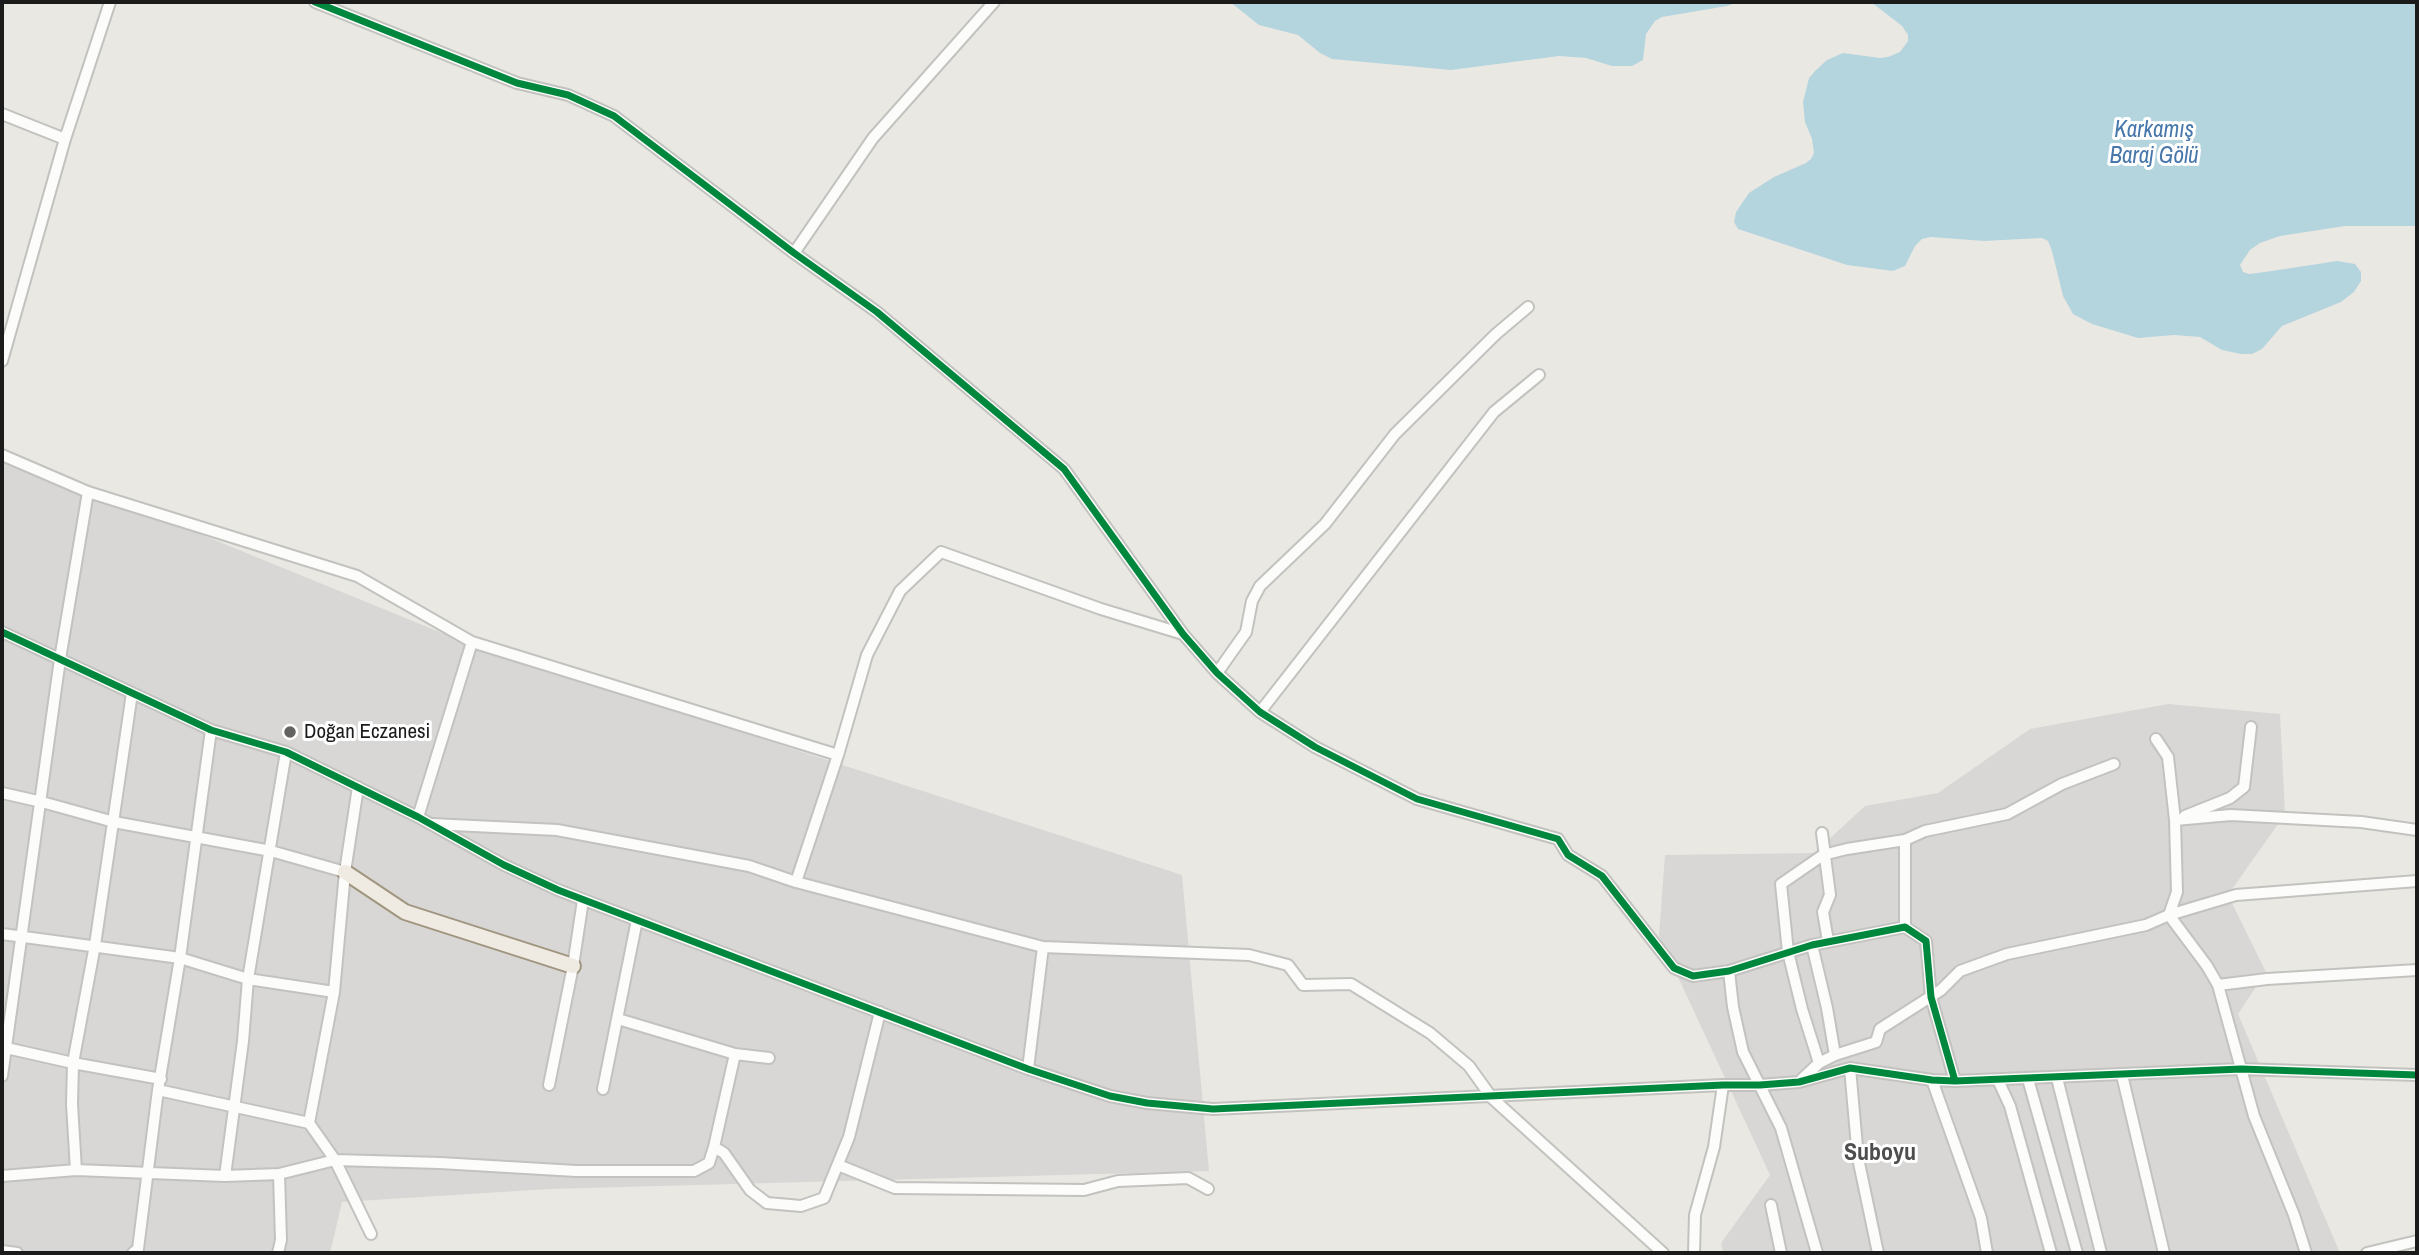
<!DOCTYPE html>
<meta charset="utf-8">
<style>
body{margin:0}
#map{position:relative;width:2419px;height:1255px;overflow:hidden;background:#eae8e3;font-family:"Archivo Narrow",sans-serif}
canvas{display:block}
.frame{position:absolute;inset:0;border:4px solid #1b1b1b;pointer-events:none}
</style>
<div id="map">
<canvas width="2419" height="1255"></canvas>
<div class="frame"></div>
</div>
<script>
const ctx = document.querySelector('canvas').getContext('2d');
ctx.lineJoin = 'round';
function paint(path, color) { ctx.fillStyle = color; ctx.fill(path, 'evenodd'); }
const poly = rows => new Path2D(rows.map(r => 'M' + r).join(''));
function trace(path, color, width, dash) { ctx.strokeStyle = color; ctx.lineWidth = width; ctx.lineCap = dash ? 'butt' : 'round'; ctx.setLineDash(dash || []); ctx.stroke(path); }
function write(font, color, halo, rows, align = 'center') {
  ctx.font = font + ' "Archivo Narrow",sans-serif'; ctx.lineWidth = 6; ctx.setLineDash([]); ctx.textBaseline = 'middle'; ctx.strokeStyle = halo; ctx.fillStyle = color; for (const [text, x, y, turn = 0] of rows) {
    ctx.save(); ctx.translate(x, y); ctx.rotate((+turn || 0) * Math.PI / 180); ctx.textAlign = isNaN(turn) ? turn : align; if (halo) ctx.strokeText(text, 0, 0); ctx.fillText(text, 0, 0); ctx.restore();
  }
}
paint(poly([
 [2,453,469,644,1182,875,1209,1171,550,1189,342,1202,330,1253,2,1253],
 [2168,704,2280,714,2285,814,2228,895,2266,972,2238,1014,2340,1253,1723,1253,1721,1243,1770,1175,1659,936,1665,855,1814,853,1865,806,1938,793,2030,729]
]), '#d9d7d5');
paint(poly([
 [1230,2,1738,2,1727,6,1662,17,1655,21,1646,34,1643,60,1632,66,1612,66,1586,58,1559,56,1451,70,1332,59,1320,53,1298,35,1259,25],
 [1871,2,2417,2,2417,226,2345,226,2280,236,2260,243,2250,250,2240,265,2243,272,2249,274,2265,272,2337,261,2355,264,2361,272,2361,281,2354,292,2341,302,2282,326,2262,349,2252,354,2241,354,2222,350,2200,337,2174,335,2138,338,2092,324,2073,314,2063,296,2052,251,2048,241,2042,238,1984,241,1931,237,1922,239,1915,246,1905,266,1893,271,1847,265,1738,229,1734,222,1736,212,1749,193,1774,177,1806,163,1811,159,1814,153,1812,139,1805,122,1803,102,1809,78,1816,70,1827,60,1843,53,1880,58,1888,57,1900,52,1908,41,1908,35,1902,26]
]), '#b5d5de');
const minor = poly([
 [315,2,517,83,568,95,614,116,794,253,877,312,1064,469,1183,634,1217,673,1260,712,1315,747,1417,799,1558,839,1568,855,1602,876,1674,968,1693,976,1729,971,1812,945,1905,927,1926,941,1931,997,1955,1081],
 [2,114,65,139],
 [794,253,873,138,994,2],
 [2,361,65,139,110,2],
 [2,455,88,492,357,576,472,642,838,755],
 [2,632,211,730,286,752,418,817,504,865,558,890,1028,1069,1110,1096,1147,1103,1213,1109,1723,1085,1760,1085,1799,1082,1850,1068,1932,1080,1955,1081,2241,1069,2417,1075],
 [1217,673,1246,632,1252,601,1260,586,1325,524,1395,434,1496,334,1528,307],
 [1260,712,1494,412,1539,375],
 [2156,739,2168,757,2175,820,2177,892,2169,915,2207,966,2218,985,2254,1116,2294,1215,2306,1253],
 [358,787,345,872,334,992,309,1123,335,1160,371,1234],
 [2,793,42,802,114,822,271,851,345,872],
 [2185,816,2230,798,2244,787,2251,727],
 [418,817,472,642],
 [2175,820,2231,815,2361,822,2417,830],
 [432,824,557,830,749,866,796,882,1043,947,1249,955,1288,965,1303,985,1351,984,1430,1033,1469,1066,1492,1098,1663,1253],
 [1822,833,1830,895,1823,912,1828,941],
 [796,882,838,755,867,655,900,591,941,552,1101,609,1183,634],
 [1905,927,1905,840],
 [2,934,180,958,248,979,334,992],
 [1812,945,1827,1008,1835,1055],
 [1729,971,1733,1007,1743,1052,1781,1128,1817,1253],
 [2218,985,2267,979,2417,970],
 [618,1019,735,1054,769,1058],
 [2,1047,73,1063,161,1079],
 [735,1054,714,1147,724,1153,750,1190,767,1203,801,1206,824,1198,849,1137,880,1012],
 [1819,1063,1802,1009,1788,952,1781,884,1823,855,1847,849,1905,840,1925,831,2007,814,2062,784,2114,764],
 [1850,1068,1858,1158,1878,1253],
 [1028,1069,1043,947],
 [2122,1075,2164,1253],
 [2,1076,60,659,88,492],
 [2057,1078,2101,1253],
 [1802,1079,1819,1063,1835,1055,1876,1042,1880,1029,1941,990,1960,971,2007,954,2146,925,2169,915,2236,895,2417,881],
 [2028,1079,2077,1253],
 [1932,1080,1981,1218,1987,1253],
 [1998,1080,2010,1106,2051,1253],
 [549,1085,573,966,583,900],
 [603,1089,637,920],
 [158,1090,309,1123],
 [838,1165,895,1188,1084,1190,1118,1181,1188,1178,1208,1189],
 [76,1170,72,1104,73,1063,95,945,132,693],
 [2,1176,76,1170,225,1176,279,1174,335,1160,440,1163,576,1171,694,1171,709,1163,714,1147],
 [225,1176,243,1041,248,979,286,752],
 [1771,1205,1781,1253],
 [2,1251,17,1253],
 [133,1253,138,1249,158,1090,180,958,211,730],
 [278,1253,281,1240,279,1174],
 [1694,1253,1695,1215,1714,1147,1723,1085],
 [2367,1253,2417,1241]
]);
const major = poly([
 [345,872,405,912,573,966]
]);
trace(minor, '#c2c2bf', 14);
trace(major, '#a09680', 18);
trace(minor, '#fcfcfb', 10);
trace(major, '#efeae2', 14);
trace(poly([
 [315,2,517,83,568,95,614,116,794,253,877,312,1064,469,1183,634,1217,673,1260,712,1315,747,1417,799,1558,839,1568,855,1602,876,1674,968,1693,976,1729,971,1812,945,1905,927,1926,941,1931,997,1955,1081],
 [2,632,211,730,286,752,418,817,504,865,558,890,1028,1069,1110,1096,1147,1103,1213,1109,1723,1085,1760,1085,1799,1082,1850,1068,1932,1080,1955,1081,2241,1069,2417,1075]
]), '#00873e', 7);
for (const [x, y, r, color] of [
 [290,732,7,"#636361"]
]) { const dot = new Path2D(); dot.arc(x, y, r, 0, 2 * Math.PI); ctx.fillStyle = color; ctx.fill(dot); trace(dot, '#fff', 2.5); }
write('21px', '#1b1b1b', '#fff', [
 ["Doğan Eczanesi",304,732]
], 'left');
write('italic 23px', '#4777ab', '#fff', [
 ["Karkamış",2154,131],
 ["Baraj Gölü",2154,157]
]);
write('bold 24px', '#4e4e4e', '#fff', [
 ["Suboyu",1880,1154]
]);
</script>
